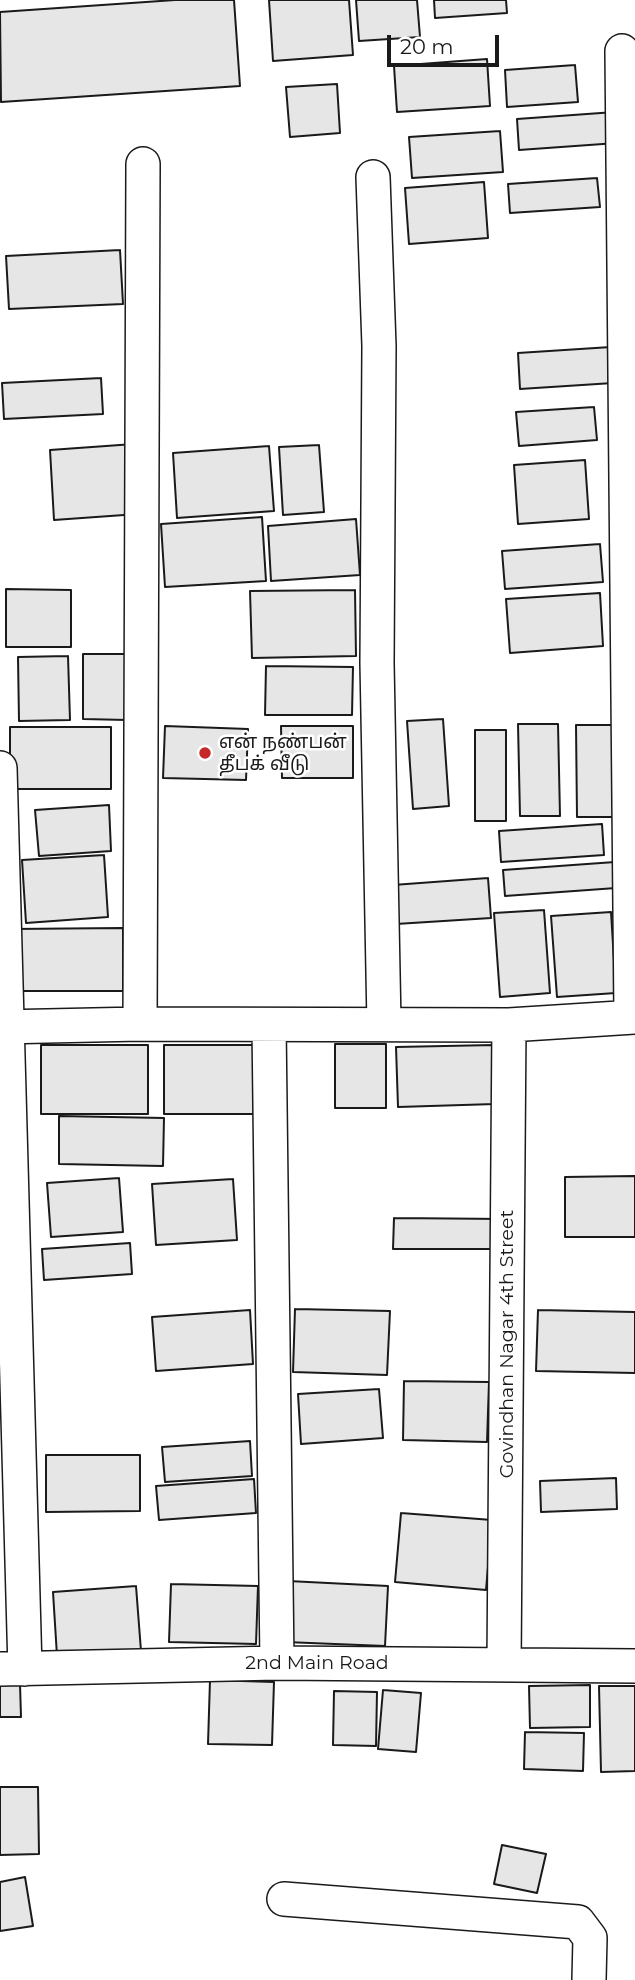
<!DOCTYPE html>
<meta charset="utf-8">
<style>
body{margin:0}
#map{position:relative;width:635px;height:1980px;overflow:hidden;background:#fff;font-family:Montserrat,sans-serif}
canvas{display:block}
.scale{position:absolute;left:387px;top:35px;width:112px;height:32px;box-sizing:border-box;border:4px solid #1a1a1a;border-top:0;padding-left:9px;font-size:21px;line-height:24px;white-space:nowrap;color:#1a1a1a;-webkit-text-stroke:5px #fff;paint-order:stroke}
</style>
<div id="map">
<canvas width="635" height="1980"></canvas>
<div class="scale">20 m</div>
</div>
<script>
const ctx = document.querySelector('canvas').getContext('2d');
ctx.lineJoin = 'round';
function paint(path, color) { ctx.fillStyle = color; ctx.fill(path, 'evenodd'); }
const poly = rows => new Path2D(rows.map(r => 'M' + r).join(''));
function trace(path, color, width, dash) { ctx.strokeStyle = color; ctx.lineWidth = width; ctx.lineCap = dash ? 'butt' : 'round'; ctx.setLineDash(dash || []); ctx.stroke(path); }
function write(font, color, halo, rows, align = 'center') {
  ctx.font = font + ' Montserrat,"Noto Sans Tamil",sans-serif'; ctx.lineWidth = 5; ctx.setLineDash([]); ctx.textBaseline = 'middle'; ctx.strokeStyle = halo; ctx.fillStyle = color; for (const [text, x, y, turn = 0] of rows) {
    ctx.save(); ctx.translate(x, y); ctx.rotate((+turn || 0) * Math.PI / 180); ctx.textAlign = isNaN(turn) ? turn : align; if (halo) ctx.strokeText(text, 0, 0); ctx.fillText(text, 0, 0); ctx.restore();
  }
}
const building = poly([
 [175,0,234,0,240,86,1,102,0,12,175,0],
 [269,0,349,0,353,55,273,61,269,0],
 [356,0,417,0,420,37,359,41,356,0],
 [434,0,506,0,507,13,435,18,434,0],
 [487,59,490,106,397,112,394,66,487,59],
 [575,65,578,102,507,107,505,70,575,65],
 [337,84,340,133,290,137,286,87,337,84],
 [615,112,617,143,519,150,517,119,615,112],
 [500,131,503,172,412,178,409,137,500,131],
 [597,178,600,207,510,213,508,184,597,178],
 [484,182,488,238,409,244,405,188,484,182],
 [120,250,123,304,9,309,6,256,120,250],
 [611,347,613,383,520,389,518,353,611,347],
 [101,378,103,414,4,419,2,383,101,378],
 [594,407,597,440,519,446,516,412,594,407],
 [134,444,138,514,54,520,50,450,134,444],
 [319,445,324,512,283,515,279,447,319,445],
 [269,446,274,511,177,518,173,453,269,446],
 [585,460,589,519,518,524,514,465,585,460],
 [262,517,266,581,165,587,161,524,262,517],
 [356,519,360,575,271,581,268,526,356,519],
 [600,544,603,582,505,589,502,551,600,544],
 [6,589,71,590,71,647,6,647,6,589],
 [355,590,356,656,252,658,250,591,355,590],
 [600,593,603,646,510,653,506,599,600,593],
 [83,654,127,654,127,720,83,719,83,654],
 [68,656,70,720,19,721,18,657,68,656],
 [266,666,353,667,352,715,265,715,266,666],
 [443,719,449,806,413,809,407,721,443,719],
 [518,724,558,724,560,816,520,816,518,724],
 [576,725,612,725,613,817,577,817,576,725],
 [165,726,248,729,246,780,163,778,165,726],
 [281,726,353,726,353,778,282,778,281,726],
 [10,727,111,727,111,789,10,789,10,727],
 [475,730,506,730,506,821,475,821,475,730],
 [109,805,111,851,39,856,35,810,109,805],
 [602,824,604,855,501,862,499,831,602,824],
 [104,855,108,917,26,923,22,860,104,855],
 [615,862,616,888,505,896,503,870,615,862],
 [488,878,491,918,396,924,393,885,488,878],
 [544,910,550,993,500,997,494,913,544,910],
 [611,912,616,993,557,997,551,916,611,912],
 [123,928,123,991,13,991,12,929,123,928],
 [335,1044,386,1044,386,1108,335,1108,335,1044],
 [41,1045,148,1045,148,1114,41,1114,41,1045],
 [164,1045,263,1045,262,1114,164,1114,164,1045],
 [494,1045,495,1104,398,1107,396,1047,494,1045],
 [59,1116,164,1118,163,1166,59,1164,59,1116],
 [635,1176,635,1237,565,1237,565,1177,635,1176],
 [119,1178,123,1232,51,1237,47,1183,119,1178],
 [233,1179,237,1240,156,1245,152,1184,233,1179],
 [394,1218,504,1219,504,1249,393,1249,394,1218],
 [130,1243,132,1274,44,1280,42,1249,130,1243],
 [295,1309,390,1311,387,1375,293,1372,295,1309],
 [250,1310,253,1364,156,1371,152,1317,250,1310],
 [538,1310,635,1312,635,1373,536,1371,538,1310],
 [404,1381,489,1382,487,1442,403,1440,404,1381],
 [379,1389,383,1438,301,1444,298,1394,379,1389],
 [250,1441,252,1476,165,1482,162,1447,250,1441],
 [46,1455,140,1455,140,1511,46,1512,46,1455],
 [616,1478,617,1509,541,1512,540,1481,616,1478],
 [254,1479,256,1513,159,1520,156,1486,254,1479],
 [401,1513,492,1520,486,1590,395,1582,401,1513],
 [288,1581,388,1586,385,1646,285,1642,288,1581],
 [171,1584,258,1586,256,1644,169,1642,171,1584],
 [136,1586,141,1651,57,1656,53,1592,136,1586],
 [210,1680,274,1682,272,1745,208,1744,210,1680],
 [0,1684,20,1684,21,1717,0,1717,0,1684],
 [590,1685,590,1727,530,1728,529,1686,590,1685],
 [599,1686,635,1686,635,1771,601,1772,599,1686],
 [383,1690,421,1693,416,1752,378,1749,383,1690],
 [334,1691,377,1692,376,1746,333,1745,334,1691],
 [525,1732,584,1733,583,1771,524,1769,525,1732],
 [0,1787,38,1787,39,1854,0,1855,0,1787],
 [502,1845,546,1854,537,1893,494,1884,502,1845],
 [25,1877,33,1926,0,1931,0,1882,25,1877]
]);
paint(building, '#e6e6e6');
trace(building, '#1a1a1a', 2);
const street = poly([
 [622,51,631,1016],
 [373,177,379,346,377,663,384,1024],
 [0,768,25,1669],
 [140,1024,143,164],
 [269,1025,277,1663],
 [0,1027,140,1024,509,1025,635,1017],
 [504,1664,509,1025],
 [0,1669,277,1663,635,1666],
 [284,1899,578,1922,590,1938,589,1980]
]);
trace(street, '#1a1a1a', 36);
trace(street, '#fff', 33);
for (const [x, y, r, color] of [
 [205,753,7,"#c62828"]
]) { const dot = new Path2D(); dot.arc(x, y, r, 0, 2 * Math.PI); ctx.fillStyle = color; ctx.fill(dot); trace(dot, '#fff', 2.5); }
write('19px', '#1a1a1a', '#fff', [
 ["என் நண்பன்",219,742],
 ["தீபக் வீடு",219,764]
], 'left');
write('19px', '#1a1a1a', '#fff', [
 ["Govindhan Nagar 4th Street",507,1344,-90],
 ["2nd Main Road",317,1663]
]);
</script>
